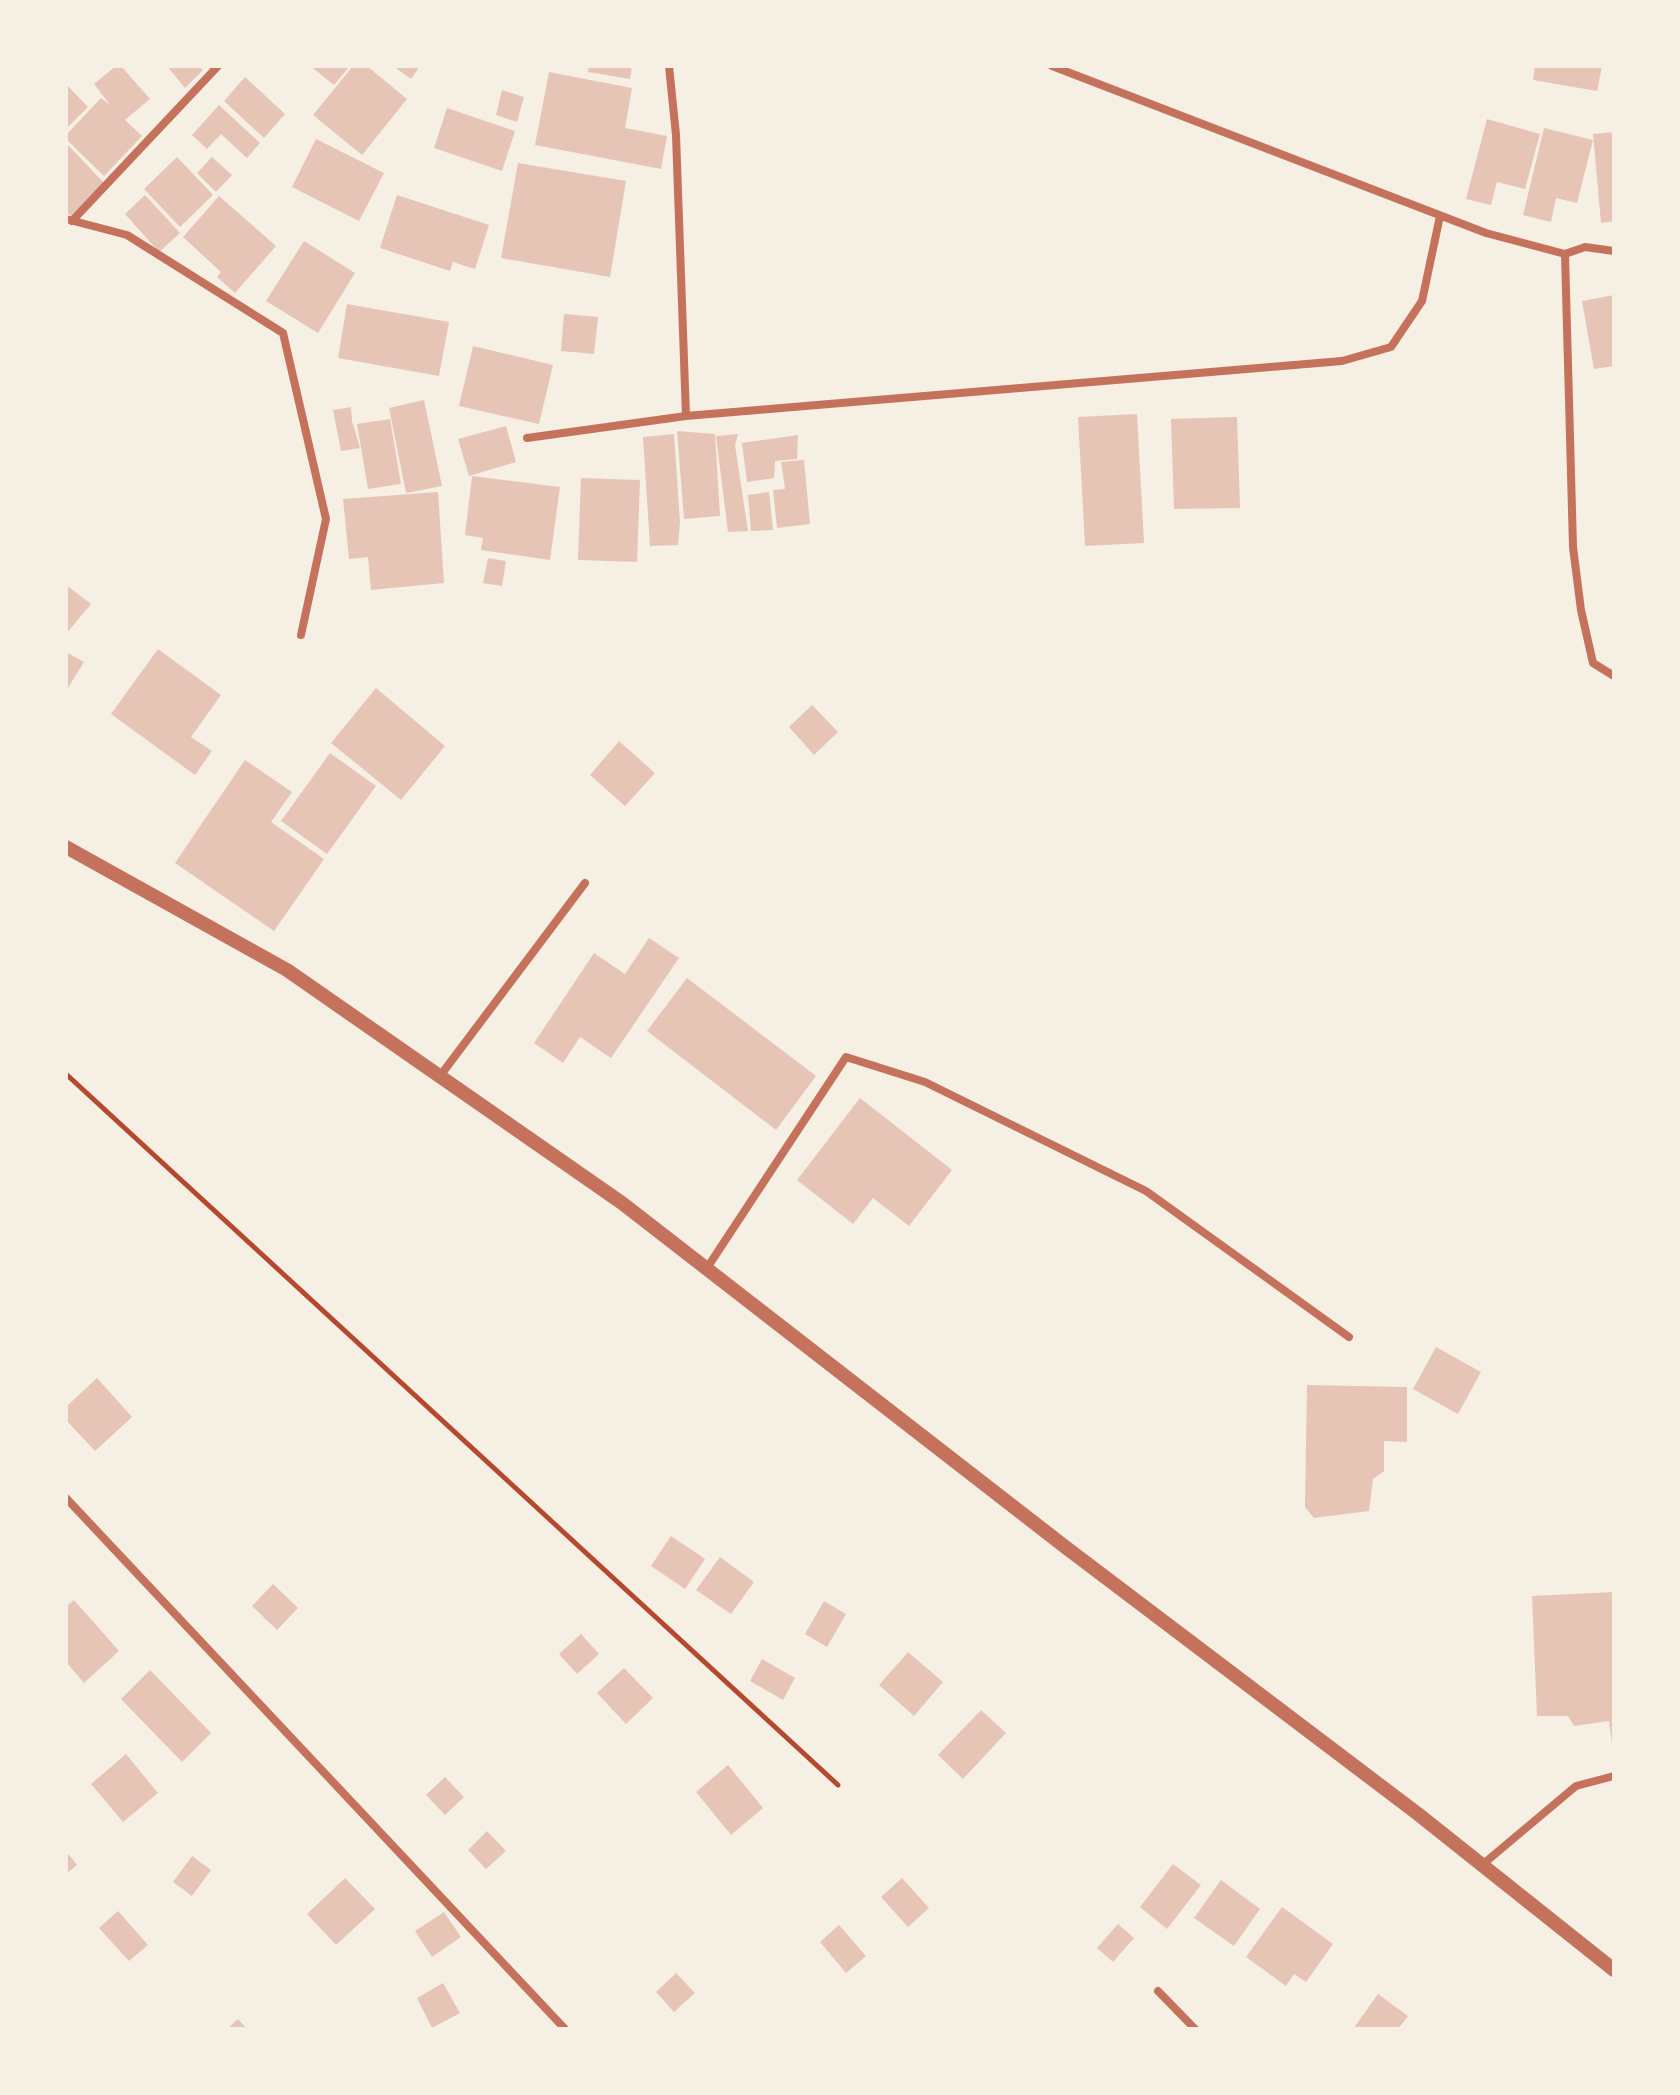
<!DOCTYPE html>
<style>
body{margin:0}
#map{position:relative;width:1680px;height:2095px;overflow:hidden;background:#f6efe4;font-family:"Fira Sans",sans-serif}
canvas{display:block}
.frame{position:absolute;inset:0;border:68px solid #f6efe4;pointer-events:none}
</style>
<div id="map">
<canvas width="1680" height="2095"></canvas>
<div class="frame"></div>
</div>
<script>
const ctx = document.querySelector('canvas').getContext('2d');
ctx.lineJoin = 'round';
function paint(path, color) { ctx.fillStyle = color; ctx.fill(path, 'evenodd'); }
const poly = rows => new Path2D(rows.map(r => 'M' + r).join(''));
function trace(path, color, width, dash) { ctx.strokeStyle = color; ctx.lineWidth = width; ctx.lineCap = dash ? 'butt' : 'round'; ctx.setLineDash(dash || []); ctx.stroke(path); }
paint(poly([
 [116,66,121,66,150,99,125,120,142,136,104,176,66,139,66,135,101,98,111,106,94,84],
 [167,66,199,66,203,70,185,88],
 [310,66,350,66,334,85],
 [353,66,367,66,407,99,362,155,313,115],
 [393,66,420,66,411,79],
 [589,66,632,66,630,79,588,72],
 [1535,66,1602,66,1597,91,1533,80],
 [549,72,632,88,625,128,667,136,661,169,535,145],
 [245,77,285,114,264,138,224,101],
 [66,84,88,107,66,129],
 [502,90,524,97,517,122,496,115],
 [219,105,260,143,247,158,221,134,207,149,192,135],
 [447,108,515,131,502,171,434,148],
 [1487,119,1540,134,1525,189,1497,182,1491,205,1466,199],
 [1544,128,1593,140,1577,203,1556,198,1551,222,1523,215],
 [1614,132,1614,221,1601,223,1593,134],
 [316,139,384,173,359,221,292,187],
 [66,143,106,185,75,217,66,213],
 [177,157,213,195,180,227,144,189],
 [212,157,232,175,216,192,197,173],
 [518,163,626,181,610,277,501,258],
 [145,195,180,233,159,252,125,214],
 [397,195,489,225,475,269,453,262,450,271,380,248],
 [219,196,276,246,235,293,217,277,221,272,183,237],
 [304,241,355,273,318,333,266,301],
 [1614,295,1614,366,1594,369,1582,301],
 [347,304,449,322,439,376,338,358],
 [564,314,598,317,594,354,561,351],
 [473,346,553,365,539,424,459,406],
 [424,400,442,486,406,493,389,408],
 [351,407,352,421,360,448,341,451,333,410],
 [1137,414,1144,543,1085,546,1078,417],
 [1237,417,1240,508,1174,509,1171,419],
 [390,419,401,484,368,489,357,424],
 [506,426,516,462,469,476,458,439],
 [677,431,715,434,720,516,684,519],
 [674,434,680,522,678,545,650,546,643,437],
 [738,434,735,445,748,531,728,532,716,436],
 [798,435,797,459,775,461,774,478,747,482,742,443],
 [804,460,810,524,777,528,773,490,785,489,781,462],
 [472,476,560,487,550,560,481,550,483,538,465,535],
 [581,478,640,480,637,562,578,560],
 [438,492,444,583,371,590,368,557,349,559,343,499],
 [769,492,773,530,751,531,748,495],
 [488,558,506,561,502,586,483,583],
 [66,585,91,604,66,634],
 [158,649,221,695,191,737,212,751,195,775,111,714],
 [66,652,84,662,66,691],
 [376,688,445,746,401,800,331,743],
 [812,705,838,732,814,755,789,727],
 [619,741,655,773,625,806,590,775],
 [330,753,376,786,327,854,281,821],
 [245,760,292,792,271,822,324,859,274,931,175,863],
 [649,938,679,958,611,1058,580,1037,563,1063,534,1043,594,953,625,974],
 [687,978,816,1076,776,1130,647,1031],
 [860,1098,952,1170,909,1226,873,1198,853,1224,797,1180],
 [1436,1347,1481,1372,1458,1414,1413,1389],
 [97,1378,132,1417,95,1451,66,1420,66,1407],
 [1307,1385,1407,1387,1407,1442,1384,1441,1384,1471,1373,1479,1369,1511,1314,1518,1305,1507],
 [671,1536,705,1559,685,1589,651,1566],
 [720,1557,754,1582,731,1614,696,1590],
 [273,1584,298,1608,277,1630,252,1606],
 [1614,1592,1614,1743,1612,1744,1609,1721,1574,1726,1568,1716,1537,1716,1532,1596],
 [74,1600,119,1651,84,1683,66,1662,66,1607],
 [824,1601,846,1614,827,1647,805,1634],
 [581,1634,599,1654,577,1674,559,1654],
 [908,1652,943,1682,914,1716,879,1685],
 [762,1659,795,1678,783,1700,750,1681],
 [624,1668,653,1698,626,1724,597,1693],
 [150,1670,211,1733,182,1762,121,1699],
 [981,1710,1006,1733,963,1779,938,1755],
 [126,1754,158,1793,123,1822,91,1784],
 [728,1765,763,1808,731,1835,696,1792],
 [445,1777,464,1797,445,1815,426,1795],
 [487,1831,506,1851,486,1869,468,1850],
 [66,1851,77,1865,66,1874],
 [192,1856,211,1870,192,1896,173,1882],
 [1173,1864,1201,1885,1167,1929,1140,1907],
 [345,1878,375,1909,336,1945,307,1914],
 [902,1878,929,1908,908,1927,881,1897],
 [1221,1880,1260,1909,1234,1946,1194,1918],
 [1282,1907,1333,1944,1306,1982,1294,1974,1286,1986,1246,1957],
 [118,1911,148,1945,129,1961,99,1928],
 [444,1912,461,1937,432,1957,415,1931],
 [1118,1924,1134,1938,1113,1962,1097,1948],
 [839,1925,866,1956,846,1973,820,1942],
 [676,1973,695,1993,674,2012,656,1992],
 [443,1983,460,2013,432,2028,417,1998],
 [1378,1994,1408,2016,1398,2029,1353,2029],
 [238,2019,247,2029,227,2029]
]), '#e6c5b7');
trace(poly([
 [66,1074,838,1785]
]), '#b5482f', 5);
trace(poly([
 [669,66,676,135,686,416],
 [1052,66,1486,233,1565,254,1585,247,1614,251],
 [66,219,127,235,283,333,326,519,301,635],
 [72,221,218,66],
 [1565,254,1573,547,1581,610,1593,663,1614,676],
 [527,438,686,416,1342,361,1391,347,1422,301,1440,216],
 [440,1076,585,883],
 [707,1268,846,1057,925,1082,1146,1191,1349,1337],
 [66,1498,565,2029],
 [1482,1865,1576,1786,1614,1776],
 [1158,1991,1195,2029]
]), '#c5725c', 8);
trace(poly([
 [66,847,287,970,622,1203,1064,1546,1418,1814,1614,1970]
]), '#c5725c', 14);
</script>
